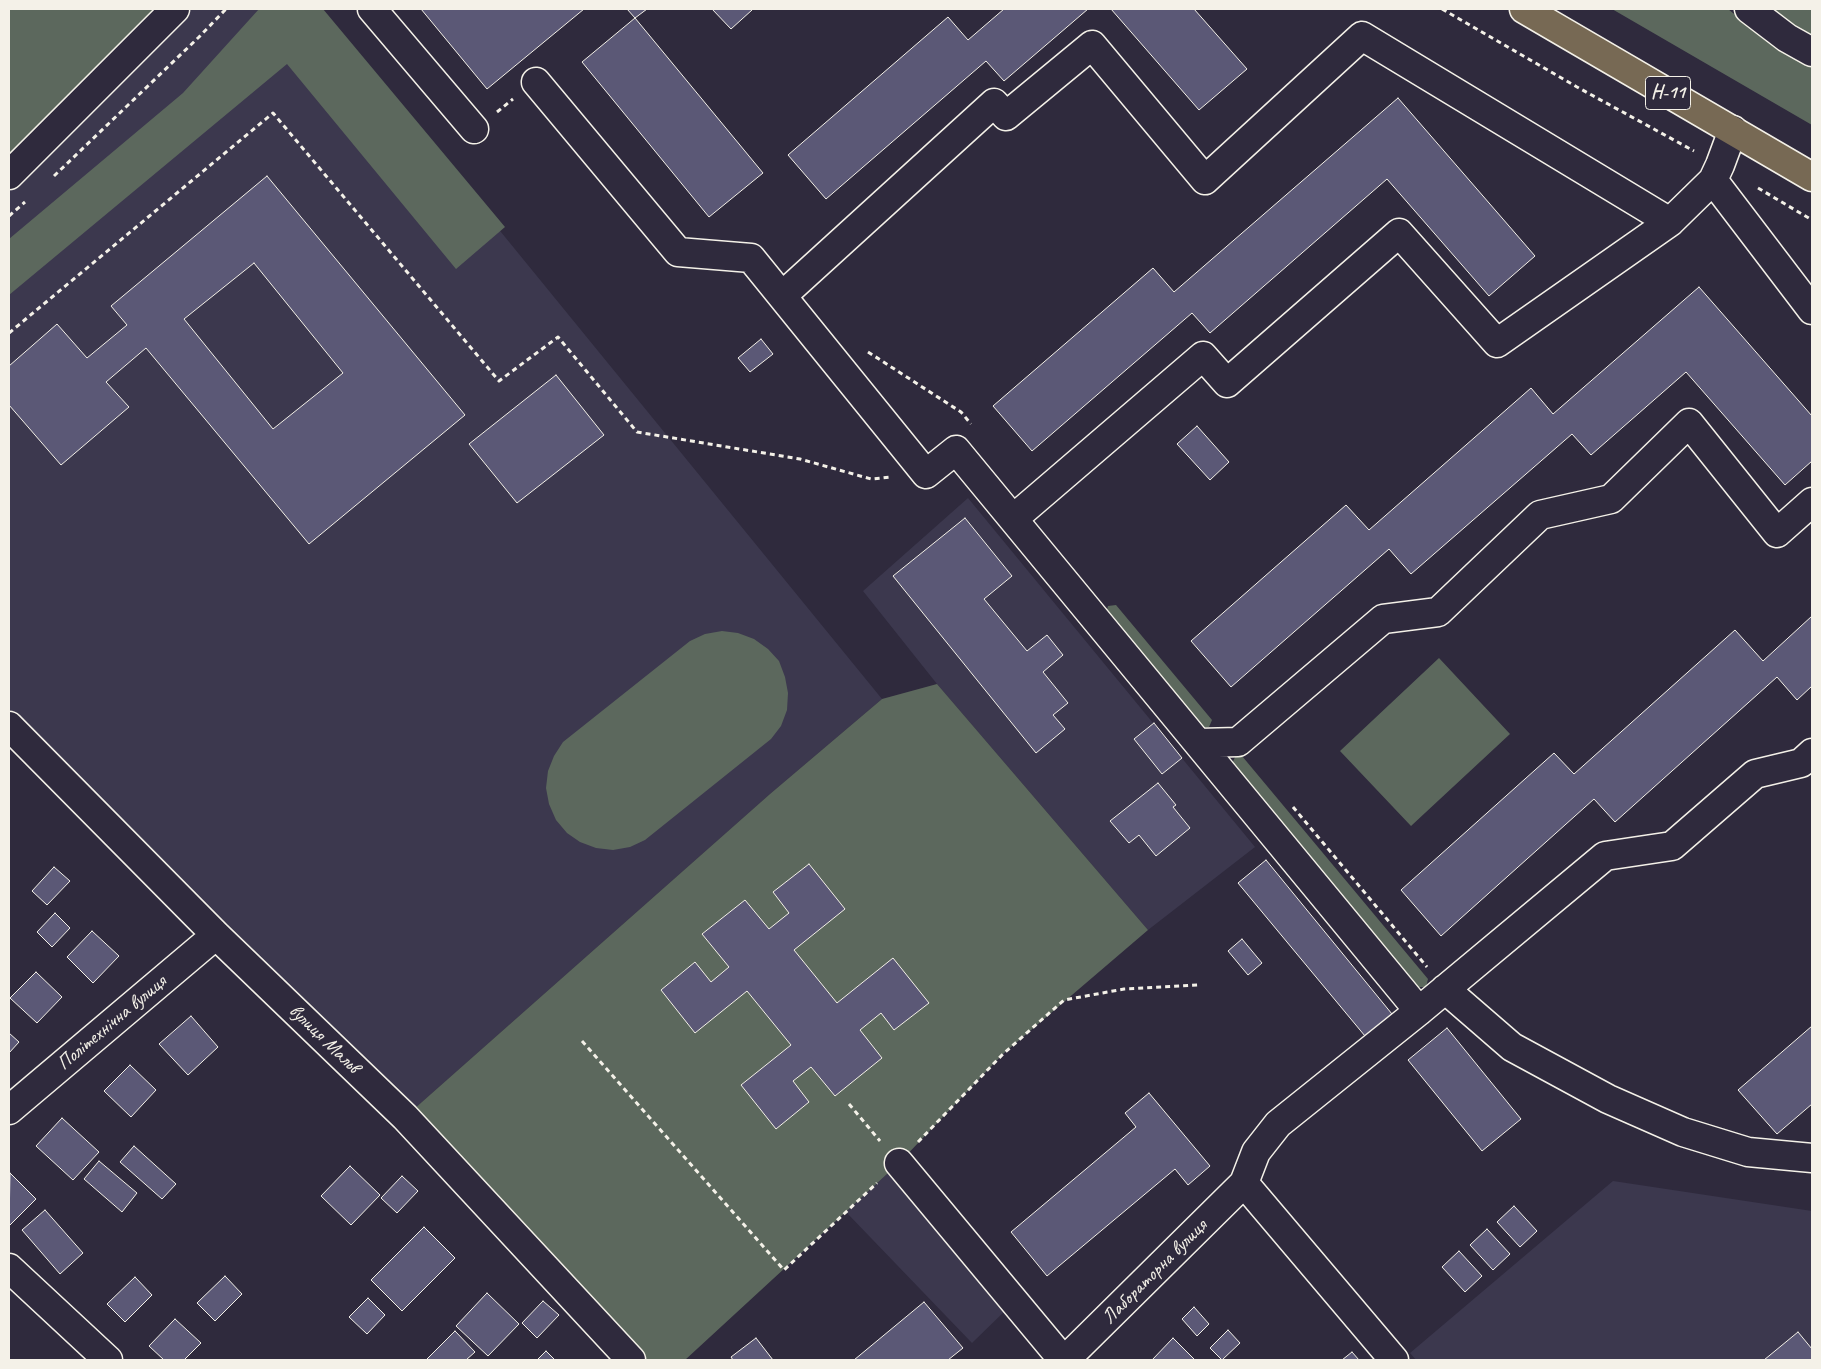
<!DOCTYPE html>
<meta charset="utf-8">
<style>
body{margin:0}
#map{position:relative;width:1821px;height:1369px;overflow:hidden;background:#2f2a3d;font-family:Caveat,sans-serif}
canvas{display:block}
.frame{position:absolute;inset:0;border:10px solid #f4f1e8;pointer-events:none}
</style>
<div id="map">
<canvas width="1821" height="1369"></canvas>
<div class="frame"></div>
</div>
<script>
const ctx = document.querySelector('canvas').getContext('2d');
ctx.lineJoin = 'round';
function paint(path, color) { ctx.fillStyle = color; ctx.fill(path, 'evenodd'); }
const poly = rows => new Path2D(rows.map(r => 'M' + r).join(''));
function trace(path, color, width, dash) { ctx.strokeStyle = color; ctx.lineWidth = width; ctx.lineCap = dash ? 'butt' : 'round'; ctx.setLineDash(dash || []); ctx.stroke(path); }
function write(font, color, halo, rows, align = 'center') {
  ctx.font = font + ' Caveat,sans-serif'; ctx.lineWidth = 4; ctx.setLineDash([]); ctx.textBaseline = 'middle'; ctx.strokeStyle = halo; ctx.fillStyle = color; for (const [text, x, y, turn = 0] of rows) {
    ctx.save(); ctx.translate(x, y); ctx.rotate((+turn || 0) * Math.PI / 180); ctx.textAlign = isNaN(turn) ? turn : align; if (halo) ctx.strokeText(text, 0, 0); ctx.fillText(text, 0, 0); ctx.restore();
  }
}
paint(poly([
 [175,9,319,9,882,699,770,794,405,1117,9,726,9,175],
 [968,498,1255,847,1148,930,937,684,863,591],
 [899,1163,1008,1308,972,1343,846,1212],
 [1613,1181,1812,1211,1812,1360,1416,1360,1410,1353]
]), '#3c384e');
paint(poly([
 [9,9,175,9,9,175],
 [259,9,323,9,505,227,456,269,287,64,9,295,9,239,183,93],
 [1612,9,1728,9,1770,43,1812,67,1812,125],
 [1771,9,1812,9,1812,37,1799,30],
 [1116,605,1212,720,1209,727,1202,728,1106,613,1108,606],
 [722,631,738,633,754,639,768,649,779,661,785,677,788,693,787,710,781,726,771,739,645,840,630,847,613,850,596,848,580,842,567,833,556,820,549,804,546,788,548,771,554,756,563,742,690,641,705,634],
 [1439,658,1510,734,1411,826,1340,751],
 [937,684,1148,930,1003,1054,899,1163,685,1360,631,1360,405,1117,770,794,882,699],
 [1242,756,1428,979,1426,987,1418,987,1232,764,1235,757]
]), '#5c685d');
const building = poly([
 [421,9,584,9,487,89,421,9],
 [627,9,647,9,635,18,627,9],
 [712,9,751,9,752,10,731,29,712,9],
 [1004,9,1088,9,1004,81,986,61,826,199,788,155,948,17,968,40,1004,9],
 [1111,9,1194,9,1247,69,1199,110,1111,9],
 [635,18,763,173,709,217,582,62,635,18],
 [1398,98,1535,256,1489,296,1387,179,1210,333,1192,313,1032,451,993,406,1153,268,1174,292,1398,98],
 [267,176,465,415,309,544,146,348,106,382,129,407,61,465,9,405,9,366,57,324,87,358,127,325,111,306,267,176],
 [254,263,343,373,273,429,184,319,254,263],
 [1699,287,1812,416,1812,461,1785,485,1686,372,1591,455,1572,434,1411,574,1389,549,1231,687,1191,641,1346,505,1369,530,1531,388,1553,414,1699,287],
 [761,339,773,354,750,372,738,358,761,339],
 [556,375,604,435,517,503,469,444,556,375],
 [1197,426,1229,462,1210,480,1177,444,1197,426],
 [965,518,1012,576,984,599,1027,651,1047,635,1063,655,1043,672,1068,703,1053,715,1065,729,1036,753,893,576,965,518],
 [1812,616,1812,686,1797,700,1777,677,1615,822,1594,799,1441,936,1401,890,1554,753,1574,774,1735,630,1763,661,1812,616],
 [1154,723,1182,758,1162,774,1134,739,1154,723],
 [1158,783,1176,805,1173,807,1190,828,1156,856,1139,835,1129,843,1110,821,1158,783],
 [1266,860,1392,1014,1365,1036,1238,883,1266,860],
 [809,864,845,909,794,950,837,1003,893,958,929,1003,894,1030,881,1013,860,1030,882,1058,835,1096,811,1067,793,1081,809,1102,776,1129,741,1085,791,1045,747,991,695,1033,661,990,695,962,711,982,729,967,702,934,745,900,769,929,789,913,773,892,809,864],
 [54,867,70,881,47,905,32,891,54,867],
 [55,913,70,928,52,947,37,932,55,913],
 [92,931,119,956,93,983,67,957,92,931],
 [1242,939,1262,963,1248,975,1228,951,1242,939],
 [36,972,62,997,37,1023,10,998,36,972],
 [191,1016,218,1047,188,1075,159,1044,191,1016],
 [1812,1026,1812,1104,1777,1134,1738,1090,1812,1026],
 [1447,1028,1521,1119,1482,1151,1408,1060,1447,1028],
 [9,1033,19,1042,9,1053,9,1033],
 [130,1065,156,1090,131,1117,104,1091,130,1065],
 [1149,1093,1210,1166,1188,1185,1175,1169,1047,1276,1011,1232,1136,1127,1125,1113,1149,1093],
 [62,1118,99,1152,73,1180,36,1146,62,1118],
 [134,1146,176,1184,162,1199,120,1162,134,1146],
 [99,1161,137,1193,122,1212,84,1179,99,1161],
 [350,1166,380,1195,351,1225,321,1196,350,1166],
 [10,1173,36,1199,10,1225,9,1224,10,1173],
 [402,1176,418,1191,397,1213,381,1198,402,1176],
 [1514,1206,1537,1231,1520,1247,1497,1222,1514,1206],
 [45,1210,83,1253,60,1274,22,1230,45,1210],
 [424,1227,455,1258,402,1311,371,1280,424,1227],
 [1487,1229,1510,1254,1493,1270,1470,1245,1487,1229],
 [1459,1251,1482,1276,1465,1292,1442,1267,1459,1251],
 [225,1276,242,1294,215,1321,197,1303,225,1276],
 [135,1277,152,1295,125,1322,107,1304,135,1277],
 [487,1293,519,1324,488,1356,456,1326,487,1293],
 [368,1298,385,1315,367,1334,349,1317,368,1298],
 [543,1301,559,1315,537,1338,522,1323,543,1301],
 [924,1302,963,1348,948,1360,854,1360,924,1302],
 [1194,1307,1209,1324,1197,1336,1182,1319,1194,1307],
 [175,1319,201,1343,184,1360,164,1360,149,1346,175,1319],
 [1228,1330,1240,1343,1222,1360,1210,1348,1228,1330],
 [455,1331,475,1352,466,1360,426,1360,455,1331],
 [1798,1332,1812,1349,1812,1360,1764,1360,1798,1332],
 [756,1338,773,1360,733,1360,731,1357,756,1338],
 [1173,1338,1195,1360,1152,1360,1173,1338],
 [546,1351,555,1360,537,1360,546,1351],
 [1352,1352,1359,1360,1342,1360,1352,1352]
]);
paint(building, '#5b5876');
trace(building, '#f4f1e8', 1);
const minor = poly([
 [372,9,474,129],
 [1749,9,1787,38,1812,52],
 [536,82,678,252,751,258,926,474,956,450,1419,1011],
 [1733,130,1720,165,1713,180,1812,310],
 [9,175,175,9],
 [782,296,994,103,1006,116,1092,45,1205,180,1362,36,1670,222],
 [1013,519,1203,356,1227,383,1399,233,1497,343,1670,222,1713,180],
 [9,726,216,935,405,1117,631,1360],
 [1199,743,1238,742,1383,619,1438,612,1540,515,1611,499,1689,423,1777,533,1812,502],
 [1445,989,1512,1047,1608,1099,1683,1132,1748,1152,1812,1158],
 [9,1110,216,935],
 [899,1163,1063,1360],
 [1244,1183,1394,1360],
 [9,1268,108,1360],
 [1065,1360,1244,1183,1256,1152,1278,1124,1419,1011,1605,856,1672,846,1755,774,1801,763,1812,753]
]);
const major = poly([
 [1524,9,1812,177]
]);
trace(minor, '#f4f1e8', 31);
trace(major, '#f4f1e8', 31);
trace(poly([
 [1442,9,1577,87,1694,151],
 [497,112,513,99],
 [54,176,199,37,226,9],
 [1758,188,1812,220],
 [9,216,25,202],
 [9,333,273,113,499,381,558,337,637,432,800,459,871,479,891,477],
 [868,352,961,412,971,424],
 [1293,807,1427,967],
 [582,1041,784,1270,877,1183],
 [849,1104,880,1141],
 [918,1142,1003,1054,1064,1000,1124,989,1198,985]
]), '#f4f1e8', 3, [5, 4]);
trace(minor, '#2f2a3d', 28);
trace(major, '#776954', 28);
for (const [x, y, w] of [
 [1668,93,45]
]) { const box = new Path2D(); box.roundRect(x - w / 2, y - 16.5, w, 33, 4); ctx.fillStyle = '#2f2a3d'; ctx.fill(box); trace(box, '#f4f1e8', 1); }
write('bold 19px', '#f4f1e8', null, [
 ["Н-11",1668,93]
]);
write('20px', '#f4f1e8', '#2f2a3d', [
 ["Політехнічна вулиця",112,1023,-40],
 ["вулиця Мальв",324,1039,44],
 ["Лабораторна вулиця",1155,1272,-45]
]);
</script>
